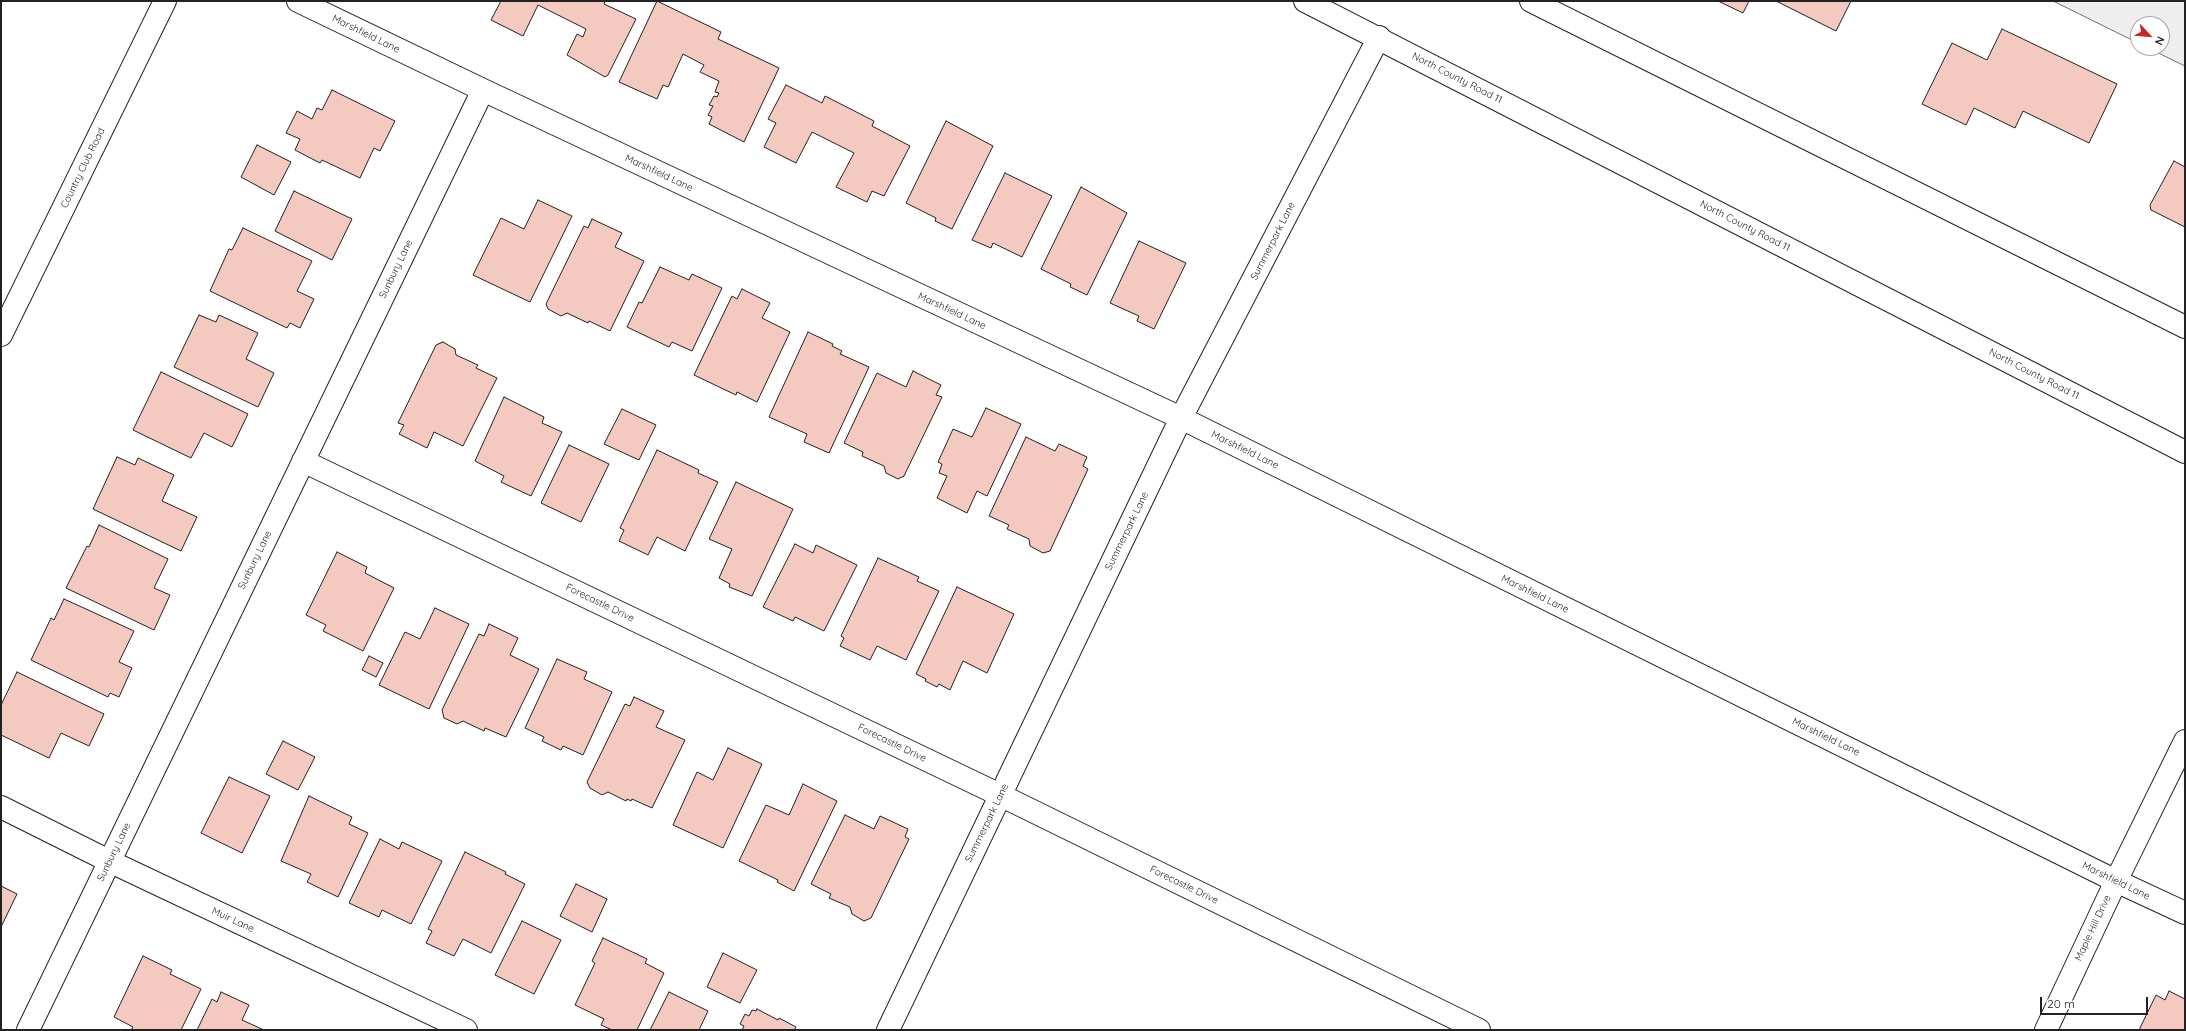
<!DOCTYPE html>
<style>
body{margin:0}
#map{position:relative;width:2186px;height:1031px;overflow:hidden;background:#fff;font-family:Quicksand,sans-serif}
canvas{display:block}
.frame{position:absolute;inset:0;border:2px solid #222;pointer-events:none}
.north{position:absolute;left:2130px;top:16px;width:40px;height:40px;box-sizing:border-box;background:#fff;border:1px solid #a7a7a7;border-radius:50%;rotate:116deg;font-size:11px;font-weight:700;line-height:16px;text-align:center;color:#222}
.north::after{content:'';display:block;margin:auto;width:14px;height:18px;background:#c62828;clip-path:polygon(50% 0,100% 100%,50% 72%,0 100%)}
.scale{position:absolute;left:2040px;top:997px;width:108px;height:18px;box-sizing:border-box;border:2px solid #222;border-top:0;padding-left:5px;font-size:12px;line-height:14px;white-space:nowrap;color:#222;-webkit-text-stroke:3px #fff;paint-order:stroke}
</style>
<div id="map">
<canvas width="2186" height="1031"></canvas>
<div class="frame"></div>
<div class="north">N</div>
<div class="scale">20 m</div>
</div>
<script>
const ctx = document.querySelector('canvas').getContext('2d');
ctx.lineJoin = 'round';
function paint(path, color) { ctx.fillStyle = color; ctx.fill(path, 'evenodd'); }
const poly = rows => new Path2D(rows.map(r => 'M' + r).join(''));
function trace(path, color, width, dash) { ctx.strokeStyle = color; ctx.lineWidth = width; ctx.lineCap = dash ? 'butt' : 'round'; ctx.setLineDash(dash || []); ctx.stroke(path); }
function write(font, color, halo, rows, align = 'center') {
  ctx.font = font + ' Quicksand,sans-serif'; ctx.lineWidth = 3; ctx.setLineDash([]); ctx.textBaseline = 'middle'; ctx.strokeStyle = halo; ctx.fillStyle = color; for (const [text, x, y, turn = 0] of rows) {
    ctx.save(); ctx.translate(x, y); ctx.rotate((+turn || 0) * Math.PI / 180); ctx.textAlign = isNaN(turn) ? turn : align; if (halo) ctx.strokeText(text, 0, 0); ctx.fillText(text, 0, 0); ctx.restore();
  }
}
const green = poly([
 [2053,1,2185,1,2185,66,2148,48,2162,48,2162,24,2138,24,2138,43,2053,1]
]);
paint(green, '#eee');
trace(green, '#6f6f6f', 1);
const building = poly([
 [501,1,605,1,604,4,636,19,608,75,605,77,567,55,577,34,583,37,586,29,538,5,523,36,491,20,501,1],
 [657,1,721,32,718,39,779,68,744,142,709,124,712,117,708,115,713,106,709,105,714,96,717,97,719,93,715,92,719,81,700,72,704,65,683,54,668,87,663,85,657,99,619,82,657,1],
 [1718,1,1749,1,1743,13,1718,1],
 [1776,1,1851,1,1836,31,1776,1],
 [2002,29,2117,84,2089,143,2023,111,2015,128,1974,108,1966,125,1922,104,1952,43,1987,60,2002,29],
 [786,85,822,103,825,96,874,121,872,126,910,146,884,196,872,191,867,202,836,187,854,153,812,132,796,163,764,147,776,123,768,119,786,85],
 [332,90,395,121,380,151,374,148,360,178,322,160,320,163,295,150,300,139,286,133,297,111,312,119,317,108,322,110,332,90],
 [946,121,993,146,952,229,935,221,936,218,906,203,946,121],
 [257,145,291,162,274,195,241,177,257,145],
 [2174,161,2185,167,2185,227,2151,210,2150,205,2174,161],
 [1005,173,1052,196,1022,257,993,243,991,248,972,240,1005,173],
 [1081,187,1127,213,1087,295,1070,287,1071,284,1041,269,1081,187],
 [294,191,352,219,332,260,275,231,294,191],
 [538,200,572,216,530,302,473,275,501,218,524,229,538,200],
 [592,219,622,233,615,247,644,261,610,331,589,321,588,323,567,313,561,316,548,309,546,304,584,226,588,228,592,219],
 [243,228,312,261,297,291,314,299,300,328,290,323,287,328,210,291,229,249,232,250,243,228],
 [1139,241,1186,263,1154,329,1137,321,1139,316,1110,303,1139,241],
 [660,267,689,280,692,274,722,288,692,351,672,342,669,347,627,327,639,302,642,303,660,267],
 [742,289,770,303,762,318,790,332,757,402,737,392,736,395,694,375,732,296,737,299,742,289],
 [199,315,216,322,219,315,258,333,246,359,274,373,258,407,174,367,199,315],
 [808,332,833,344,832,346,842,351,840,354,869,367,829,453,804,442,807,434,769,417,808,332],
 [443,342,455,349,456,355,478,365,476,368,497,378,463,446,434,432,427,448,399,434,404,425,398,423,436,345,443,342],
 [913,371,941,385,936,395,942,397,904,476,898,479,886,473,884,466,862,456,863,452,844,443,877,373,906,387,913,371],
 [161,372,248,414,232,447,204,433,191,458,133,430,161,372],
 [504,397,544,417,542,423,562,432,531,496,501,482,504,476,475,461,504,397],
 [986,408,1021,424,987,496,977,491,967,513,937,498,947,476,939,473,942,464,938,462,953,429,972,437,986,408],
 [622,409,656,425,639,460,604,444,622,409],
 [1026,437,1055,451,1059,444,1087,457,1083,466,1088,469,1050,551,1043,553,1030,546,1029,539,1007,529,1009,525,989,516,1026,437],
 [569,445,609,464,581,522,541,503,569,445],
 [657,450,699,470,698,473,718,482,685,551,657,537,648,555,619,541,624,530,620,528,657,450],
 [117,457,135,465,138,458,174,475,162,501,197,517,181,551,93,509,117,457],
 [736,482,793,509,752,596,729,587,730,584,719,578,732,549,709,539,736,482],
 [99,525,168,559,154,588,170,595,154,630,66,588,87,546,89,547,99,525],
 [795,544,813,553,816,545,857,565,824,631,795,617,793,621,763,607,795,544],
 [337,552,367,567,365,573,394,588,363,651,323,631,326,625,306,615,337,552],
 [878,558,919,577,917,581,939,591,906,660,877,646,870,660,840,646,844,638,841,636,878,558],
 [957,587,1014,614,987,673,963,661,950,690,939,684,937,687,925,681,926,679,916,674,957,587],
 [64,599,134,631,119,662,132,668,119,697,110,693,108,697,31,660,51,618,54,620,64,599],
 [435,608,469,624,429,709,379,685,405,632,420,639,435,608],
 [489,624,518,638,510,655,539,669,506,737,485,728,484,731,463,721,457,724,444,718,442,710,479,634,484,636,489,624],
 [369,656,383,663,376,677,362,670,369,656],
 [557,659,587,672,584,679,612,692,583,755,563,746,561,750,542,741,544,737,525,728,557,659],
 [17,672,104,714,89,746,61,733,49,758,1,735,1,705,17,672],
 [634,697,664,711,656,727,685,740,652,808,632,799,631,801,627,799,626,801,608,792,602,795,590,788,587,782,625,704,630,706,634,697],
 [283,741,315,757,298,790,266,774,283,741],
 [728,748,762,764,723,848,673,825,697,772,713,780,728,748],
 [229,777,270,796,242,853,201,833,229,777],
 [803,784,837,801,794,891,777,882,778,880,739,861,766,805,789,815,803,784],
 [309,796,352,817,349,824,368,833,338,897,307,882,311,874,281,861,309,796],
 [845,815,874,829,880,816,908,829,905,837,909,839,871,918,864,921,852,914,850,907,829,898,831,894,811,884,845,815],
 [380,839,399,849,402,842,442,861,411,924,382,910,379,917,349,903,380,839],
 [465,852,506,872,505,874,525,884,491,953,463,939,454,956,426,943,432,931,428,929,465,852],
 [576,884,607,899,592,932,560,916,576,884],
 [1,886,17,894,1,927,1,886],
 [522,921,561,940,534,994,495,975,522,921],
 [603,938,647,959,645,963,664,973,637,1030,612,1030,601,1025,604,1019,575,1005,595,963,592,961,603,938],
 [723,953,757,970,740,1003,707,987,723,953],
 [143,956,172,970,170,974,201,989,181,1030,131,1030,133,1027,114,1017,143,956],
 [2169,991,2185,999,2185,1030,2139,1030,2156,995,2165,1000,2169,991],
 [221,992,249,1005,242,1020,264,1030,197,1030,212,999,217,1002,221,992],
 [669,992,708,1011,699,1030,650,1030,669,992],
 [757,1009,778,1020,779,1018,796,1027,794,1030,742,1030,744,1026,740,1024,745,1014,749,1016,752,1010,756,1011,757,1009]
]);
paint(building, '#f3c9c0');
trace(building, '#222', 1);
const minor = poly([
 [298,1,483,90,1181,418,2116,881,2185,913],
 [1531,1,2185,327],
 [1,335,165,1],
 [303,461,1000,795,1479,1030],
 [1,807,109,861,466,1030],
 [28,1030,483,90],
 [888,1030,1181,418,1379,37],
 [2046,1030,2116,881,2185,741]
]);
const major = poly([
 [1305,1,2185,452]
]);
trace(minor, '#222', 24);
trace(major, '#222', 24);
trace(minor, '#fff', 22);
trace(major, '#fff', 22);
write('10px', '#222', '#fff', [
 ["Marshfield Lane",366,34,26],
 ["North County Road 11",1457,78,27],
 ["Country Club Road",83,168,-64],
 ["Marshfield Lane",659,173,25],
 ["North County Road 11",1745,226,27],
 ["Summerpark Lane",1273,241,-63],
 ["Sunbury Lane",396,269,-64],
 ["Marshfield Lane",952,311,25],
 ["North County Road 11",2034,374,27],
 ["Marshfield Lane",1245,450,26],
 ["Summerpark Lane",1127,531,-64],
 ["Sunbury Lane",255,560,-64],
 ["Marshfield Lane",1535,594,26],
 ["Forecastle Drive",600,603,26],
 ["Marshfield Lane",1826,737,26],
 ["Forecastle Drive",892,743,26],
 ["Summerpark Lane",987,823,-64],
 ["Sunbury Lane",114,852,-64],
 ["Marshfield Lane",2116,881,26],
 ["Forecastle Drive",1184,885,26],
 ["Muir Lane",233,920,25],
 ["Maple Hill Drive",2093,928,-65]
]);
</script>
